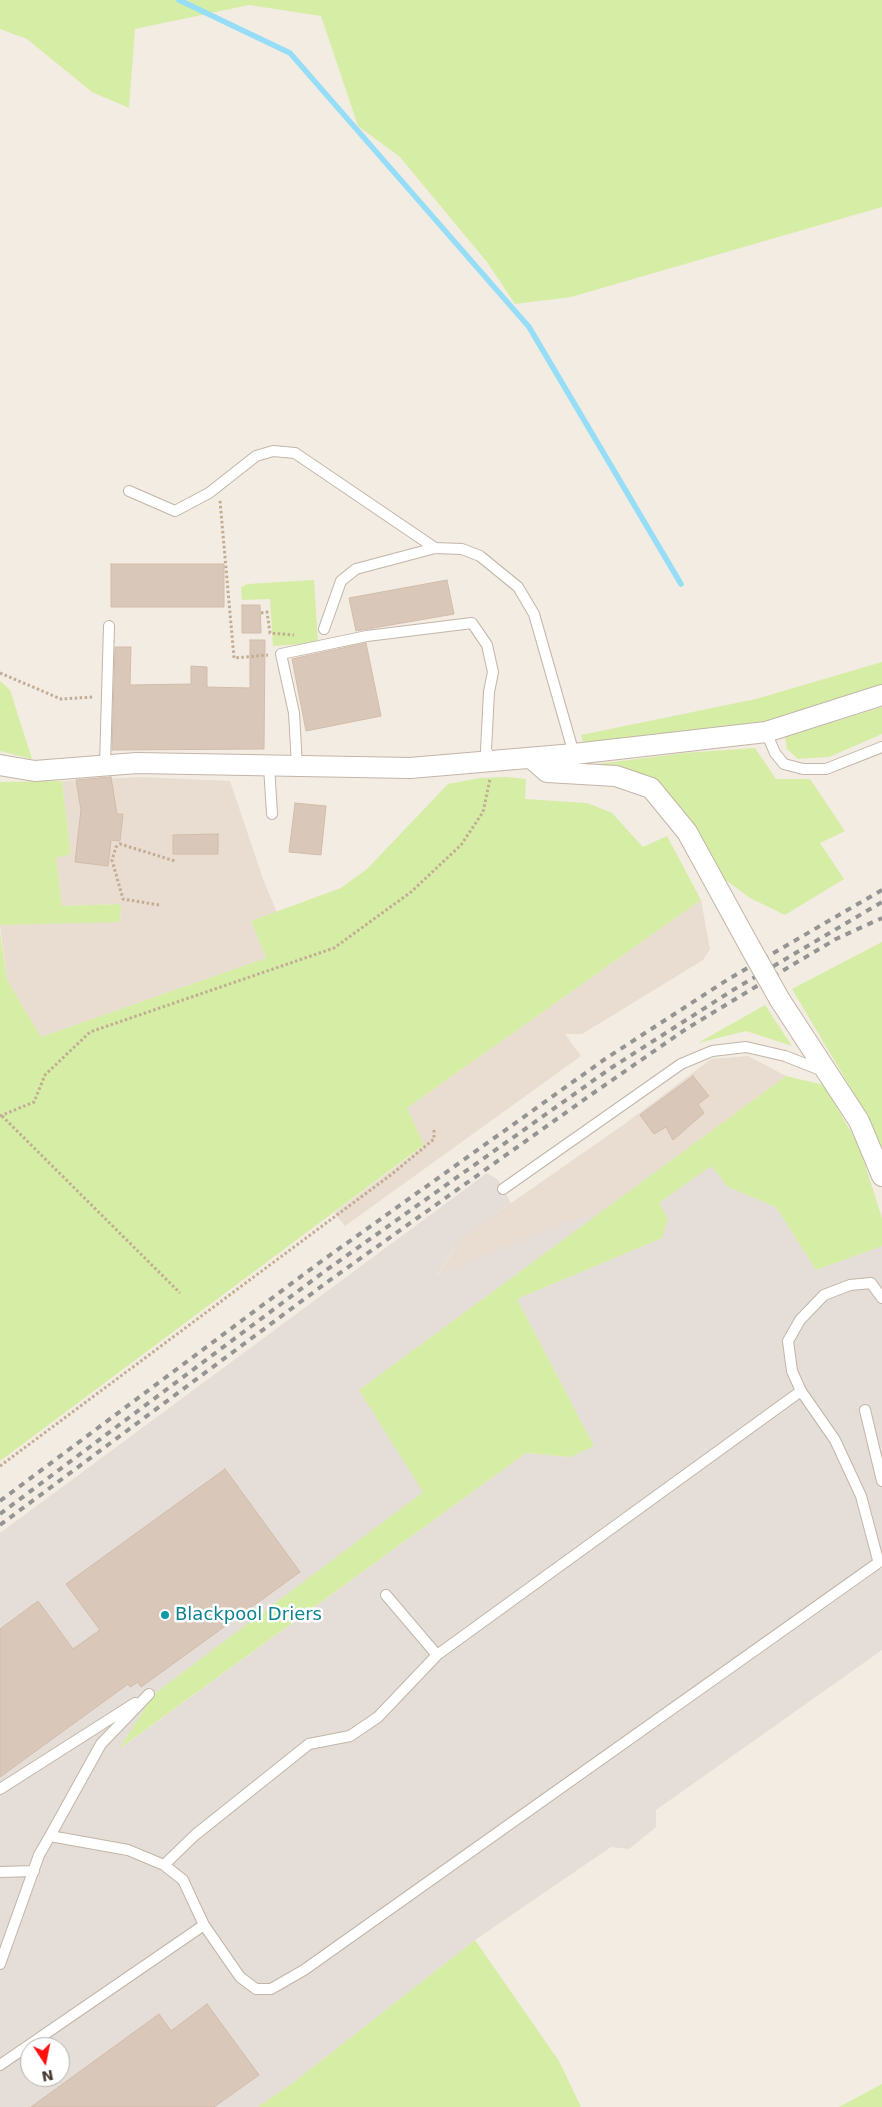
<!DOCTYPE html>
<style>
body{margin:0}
#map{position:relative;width:882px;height:2107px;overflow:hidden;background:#f3ece2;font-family:"DejaVu Sans",sans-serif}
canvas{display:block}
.north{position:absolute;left:20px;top:2037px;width:50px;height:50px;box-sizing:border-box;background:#fff;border:1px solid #b5b1ad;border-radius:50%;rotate:169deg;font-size:14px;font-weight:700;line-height:20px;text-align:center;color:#463b32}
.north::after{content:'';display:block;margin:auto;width:18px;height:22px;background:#ff120e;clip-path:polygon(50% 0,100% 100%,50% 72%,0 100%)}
</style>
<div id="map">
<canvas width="882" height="2107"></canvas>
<div class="north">N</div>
</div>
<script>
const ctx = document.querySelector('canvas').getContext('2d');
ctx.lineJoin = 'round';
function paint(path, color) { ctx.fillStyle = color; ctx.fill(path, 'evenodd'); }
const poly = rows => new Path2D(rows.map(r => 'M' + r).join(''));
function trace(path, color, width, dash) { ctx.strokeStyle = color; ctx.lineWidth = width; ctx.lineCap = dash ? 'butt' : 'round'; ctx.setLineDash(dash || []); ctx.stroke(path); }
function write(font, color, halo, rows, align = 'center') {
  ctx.font = font + ' "DejaVu Sans",sans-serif'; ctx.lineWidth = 5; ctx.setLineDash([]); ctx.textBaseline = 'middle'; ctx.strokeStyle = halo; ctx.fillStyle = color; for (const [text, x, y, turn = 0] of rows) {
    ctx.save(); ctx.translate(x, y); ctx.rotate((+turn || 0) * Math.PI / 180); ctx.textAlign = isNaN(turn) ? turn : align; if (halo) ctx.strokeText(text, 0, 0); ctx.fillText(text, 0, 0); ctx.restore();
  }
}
paint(poly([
 [141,777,230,781,264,882,277,912,251,921,266,958,41,1037,7,980,0,925,120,921,121,904,62,906,56,858,71,854,62,781],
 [701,900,710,949,703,960,582,1034,565,1034,581,1056,345,1226,334,1213,424,1146,407,1108],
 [748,1056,786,1076,600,1213,560,1224,437,1276,461,1238,626,1123,711,1059]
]), '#e8ddd0');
paint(poly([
 [711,1165,728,1187,776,1207,816,1270,882,1246,882,1650,656,1810,656,1827,629,1849,611,1847,475,1940,294,2082,258,2107,0,2107,0,1533,487,1173,498,1180,511,1203,461,1238,437,1275,560,1224,600,1213,359,1390,424,1492,154,1694,121,1748,526,1453,571,1457,594,1446,517,1299,662,1238,659,1203],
 [30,2047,60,2047,60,2077,30,2077]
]), '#e5ddd8');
paint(poly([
 [0,0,882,0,882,207,571,297,515,304,487,262,400,157,358,126,321,16,249,5,135,29,129,108,92,92,27,39,0,29],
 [314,580,318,643,273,646,270,599,242,600,241,587,248,584],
 [882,662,882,687,783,720,714,732,583,742,581,735,756,699],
 [0,681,10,690,32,759,0,751],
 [882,707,882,734,829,757,798,759,787,749,785,737],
 [755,748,776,779,810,779,845,831,820,843,844,879,785,915,750,898,719,875,669,793,642,775,582,766,684,753],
 [506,777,526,779,525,799,587,803,612,813,643,847,667,836,701,900,407,1108,424,1145,0,1461,0,932,7,980,41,1037,266,958,251,921,341,888,367,869,448,784,480,778],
 [62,781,71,854,56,858,62,906,121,904,120,922,0,925,0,782],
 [882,942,882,1156,856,1097,792,989],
 [765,1005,792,1046,746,1031,698,1043],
 [786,1076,824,1085,859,1146,882,1218,882,1246,816,1270,776,1207,728,1187,711,1166,659,1203,668,1218,662,1238,517,1299,594,1446,571,1457,526,1453,119,1749,154,1694,423,1492,359,1390],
 [475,1940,559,2061,581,2107,258,2107,294,2082],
 [882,2084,882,2107,839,2107]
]), '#d6eda6');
trace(poly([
 [179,0,290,53,529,327,681,584]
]), '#96ddf8', 5.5);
const building = poly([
 [111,564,224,564,224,607,111,607,111,564],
 [447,580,454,614,356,631,349,598,447,580],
 [242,605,260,605,261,633,242,633,242,605],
 [250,640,265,640,264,749,112,750,115,647,131,647,130,685,191,684,191,666,207,667,207,687,250,688,250,640],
 [366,643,381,716,306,731,292,659,366,643],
 [111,777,117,814,123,814,120,841,111,840,108,866,75,862,81,810,76,780,111,777],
 [295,803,326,806,321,855,289,852,295,803],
 [218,834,218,854,173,854,173,835,218,834],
 [693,1076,709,1096,698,1104,704,1113,673,1140,666,1127,654,1134,640,1115,693,1076],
 [225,1469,300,1572,141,1687,138,1682,130,1687,128,1684,0,1777,0,1629,38,1601,73,1649,100,1630,66,1584,225,1469],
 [207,2004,259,2075,214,2107,31,2107,159,2014,171,2031,207,2004]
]);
paint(building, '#d9c8b9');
trace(building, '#d2bca9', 1);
const lane = poly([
 [129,491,175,511,209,493,256,456,273,451,295,453,435,548],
 [324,629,341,581,356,569,435,548,462,549,480,556,518,587,534,614,574,754],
 [766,732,775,753,784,764,803,769,826,769,882,747],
 [105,765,109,626],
 [269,766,272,814],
 [297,766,294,713,281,654,367,636,472,623,487,645,493,672,489,692,486,750,492,761],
 [503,1189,681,1064,712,1051,746,1047,785,1056,823,1071],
 [865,1410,882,1481],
 [878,1560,861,1496,835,1440,801,1391,792,1371,788,1341,800,1320,824,1295,850,1285,871,1283,882,1298],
 [386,1595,437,1655],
 [0,1789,135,1703],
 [50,1836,128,1850,164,1865,183,1880,204,1925,240,1977,256,1989,271,1989,304,1970,882,1560],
 [164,1865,195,1835,309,1744,350,1736,378,1717,437,1655,801,1391],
 [0,1872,34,1871],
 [0,1964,39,1855,50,1836,101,1744,149,1694],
 [0,2065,204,1925]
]);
const street = poly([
 [531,758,547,772,616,776,651,788,687,832,750,947],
 [0,765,35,771,137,763,410,768,574,754,766,732,882,695],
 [780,1000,859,1121,882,1176]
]);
trace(lane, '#c3b5a7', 12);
trace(street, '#c3b5a7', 22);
trace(poly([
 [220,501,234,658,268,655],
 [261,613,267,612,270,633,294,635],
 [0,673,61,699,94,697],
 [159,905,123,899,112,860,116,847,120,844,175,861],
 [0,1116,34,1102,45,1075,90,1032,334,948,411,892,461,845,483,812,490,779],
 [2,1116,180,1293],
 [0,1466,392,1174,434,1139,434,1129]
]), '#c3ac94', 3, [2.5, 2.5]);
trace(lane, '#fff', 10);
trace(street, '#fff', 20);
trace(poly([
 [0,1501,319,1263,605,1059,727,980,882,890],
 [0,1514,325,1271,611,1068,733,990,882,902],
 [0,1525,330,1280,592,1094,686,1029,752,989,836,939,882,918]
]), '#949494', 4, [6, 6]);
const streetBridge = poly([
 [750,947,780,1000]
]);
trace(streetBridge, '#c3b5a7', 22, []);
trace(streetBridge, '#fff', 20);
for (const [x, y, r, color] of [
 [165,1615,5,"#0f9aa8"]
]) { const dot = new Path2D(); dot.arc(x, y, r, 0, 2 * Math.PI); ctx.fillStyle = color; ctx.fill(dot); trace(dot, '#fff', 2); }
write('18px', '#0d838f', '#fff', [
 ["Blackpool Driers",175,1615]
], 'left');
</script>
